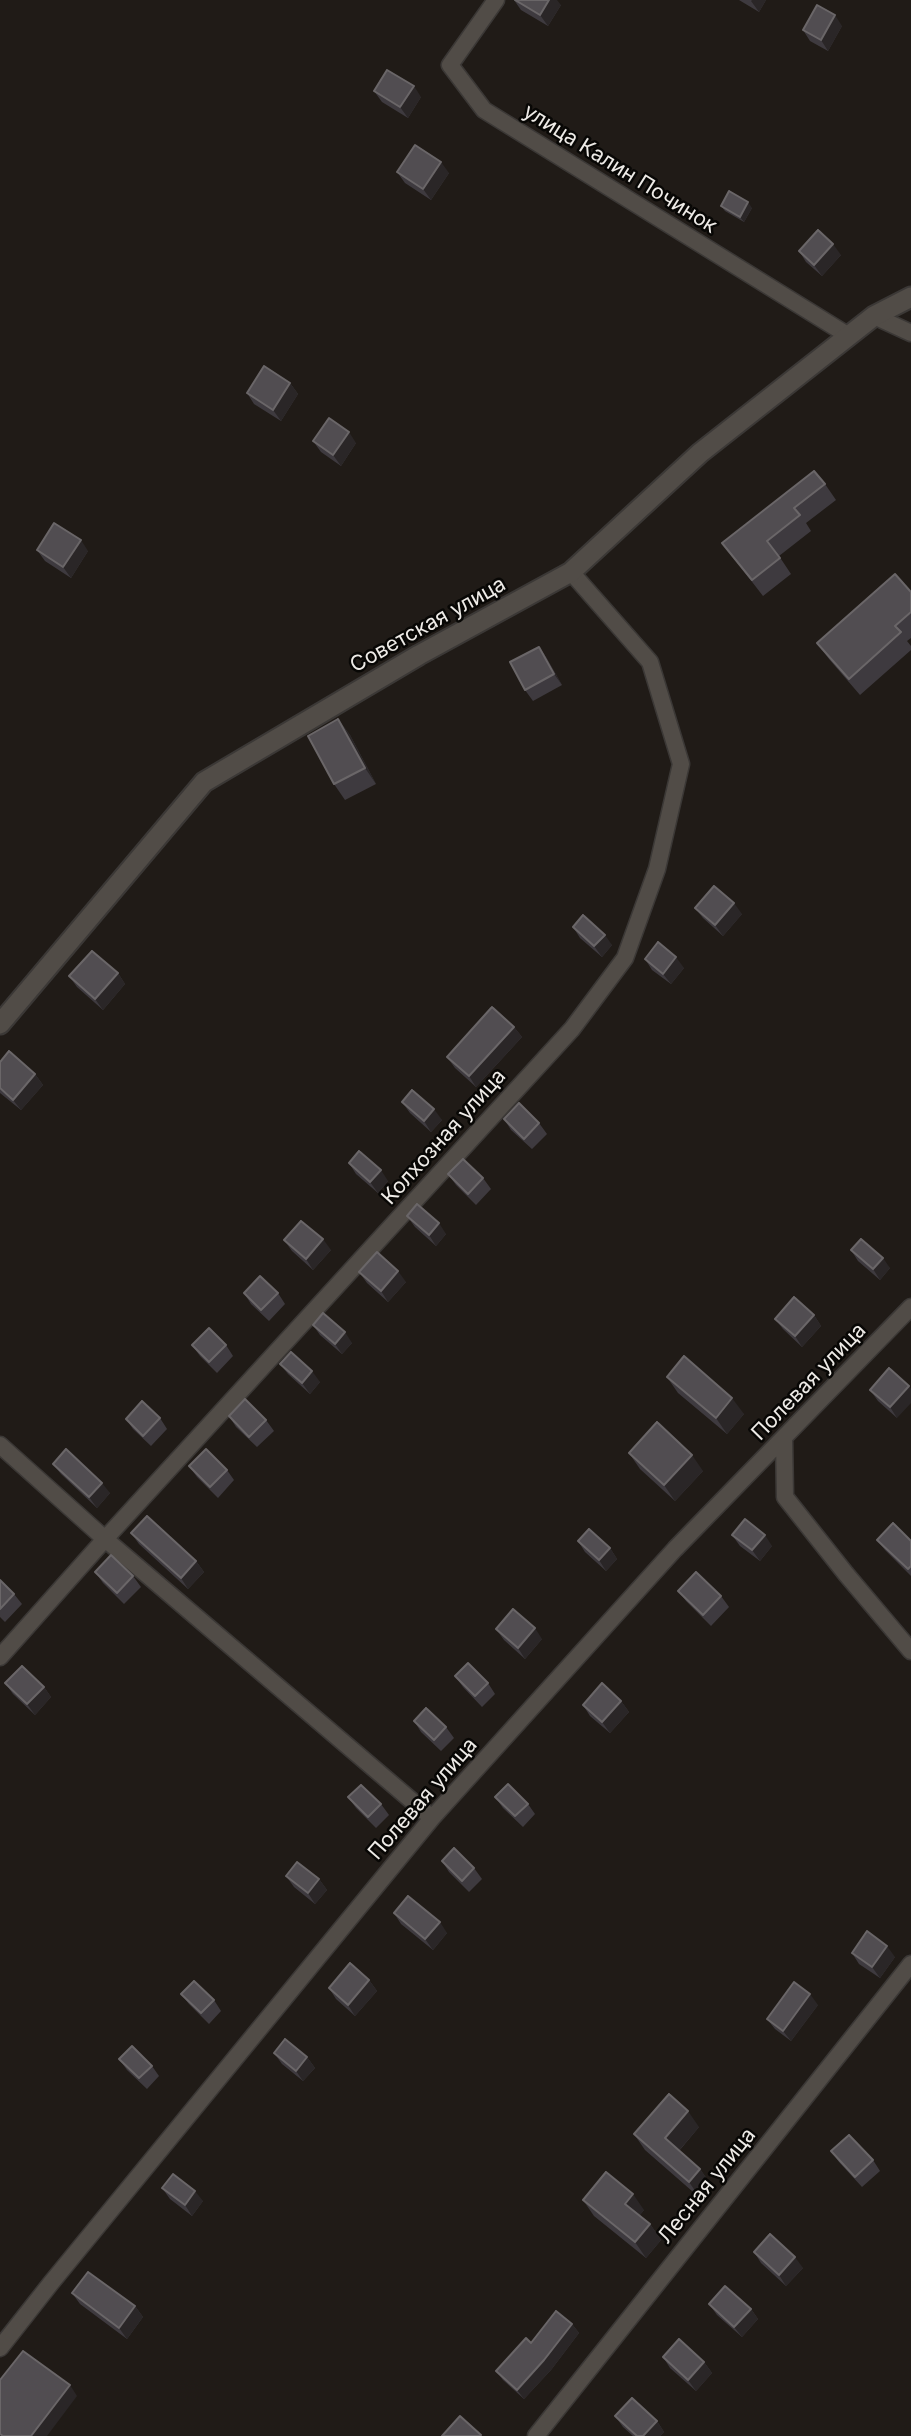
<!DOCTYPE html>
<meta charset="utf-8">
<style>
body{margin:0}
canvas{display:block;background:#201b17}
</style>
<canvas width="911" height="2436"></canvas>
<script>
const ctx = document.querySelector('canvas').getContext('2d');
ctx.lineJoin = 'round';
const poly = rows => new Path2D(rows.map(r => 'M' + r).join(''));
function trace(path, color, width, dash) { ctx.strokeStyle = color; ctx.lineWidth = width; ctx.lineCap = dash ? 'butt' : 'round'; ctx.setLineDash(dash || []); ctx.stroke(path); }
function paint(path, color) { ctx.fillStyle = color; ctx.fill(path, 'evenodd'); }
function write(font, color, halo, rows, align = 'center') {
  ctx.font = font + ' Inter,sans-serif'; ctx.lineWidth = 5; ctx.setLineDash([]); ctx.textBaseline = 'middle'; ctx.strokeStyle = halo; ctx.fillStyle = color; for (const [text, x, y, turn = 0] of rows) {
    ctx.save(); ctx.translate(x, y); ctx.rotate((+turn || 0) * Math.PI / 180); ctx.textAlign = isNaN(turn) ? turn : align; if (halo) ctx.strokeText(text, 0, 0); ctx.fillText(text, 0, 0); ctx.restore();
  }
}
const minor = poly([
 [496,0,450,65,484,110,849,336],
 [874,316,911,333],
 [784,1438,785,1497,846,1574,911,1651],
 [0,1445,105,1539,432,1818],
 [0,1657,105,1539,572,1029,625,958,657,869,681,764,650,662,571,572],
 [0,2348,51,2283,432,1818,675,1549,911,1307],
 [536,2436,911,1964]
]);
const tertiary = poly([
 [0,1024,204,782,419,655,571,572,700,453,874,316,911,297]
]);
trace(minor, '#3b3836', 19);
trace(tertiary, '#3b3836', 23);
trace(minor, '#514c47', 16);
trace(tertiary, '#514c47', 19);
paint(poly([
 [514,0,561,5,548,26,521,10],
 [739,0,766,0,759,12],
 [842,26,828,51,810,41,803,30],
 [374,91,421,97,408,118,382,102],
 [397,172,449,173,431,200,405,183],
 [721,206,752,208,744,222,725,211],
 [799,251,841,255,822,276,806,262],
 [290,383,298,394,281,421,254,404,247,393],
 [313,441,356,443,341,466,321,452],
 [825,484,836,500,806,523,811,531,779,556,791,574,763,596,722,543],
 [37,550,88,551,71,578,45,561],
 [911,592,911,638,907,641,911,646,911,650,860,695,829,659,817,643],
 [539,647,546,657,562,685,533,701,525,690],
 [338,719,350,735,376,784,345,800,334,784],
 [695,908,742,914,723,936,703,918],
 [573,927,612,945,602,957,580,938],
 [645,959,684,968,671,984,652,970],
 [118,973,125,984,103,1010,77,987,69,976],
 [514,1027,522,1037,476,1087,455,1068,447,1057],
 [0,1062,35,1074,43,1085,21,1110,0,1093],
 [402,1102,442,1120,431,1132,410,1113],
 [504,1119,539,1123,547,1134,532,1149,511,1130],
 [349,1163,388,1181,378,1193,356,1174],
 [448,1174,483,1178,491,1189,476,1205,456,1185],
 [407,1216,446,1234,436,1246,415,1227],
 [284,1240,331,1250,313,1270,292,1251],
 [851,1250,890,1268,880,1280,858,1261],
 [359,1272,406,1282,388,1302,367,1283],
 [244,1293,278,1293,285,1304,269,1321,251,1304],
 [814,1315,821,1326,802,1347,783,1329,775,1319],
 [313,1325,352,1343,342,1354,320,1335],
 [192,1345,226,1345,233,1356,217,1373,200,1356],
 [280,1364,320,1382,310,1394,288,1374],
 [889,1368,897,1418,878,1401,870,1390],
 [667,1377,744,1414,727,1434,678,1393],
 [229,1416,266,1420,274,1431,257,1447,236,1427],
 [160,1418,167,1429,151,1446,133,1429,126,1419],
 [629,1453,703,1471,675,1501,640,1469],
 [53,1464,110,1493,97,1508,61,1474],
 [189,1466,227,1470,234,1480,218,1498,197,1477],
 [131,1533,196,1561,204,1572,188,1589,139,1544],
 [732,1535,772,1546,760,1561,740,1546],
 [877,1540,911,1541,911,1576,885,1550],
 [578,1541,610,1548,617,1559,606,1571,585,1552],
 [95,1572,133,1576,141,1587,124,1604,103,1583],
 [0,1580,14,1594,22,1604,5,1622,0,1617],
 [678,1591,721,1596,729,1607,711,1626,686,1601],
 [496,1629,542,1639,525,1659,504,1640],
 [455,1676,488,1683,495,1694,482,1707,463,1687],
 [5,1683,44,1687,51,1697,35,1715,13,1694],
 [621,1701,629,1712,610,1733,590,1716,583,1705],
 [414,1721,446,1727,454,1738,441,1751,421,1732],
 [348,1797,381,1804,389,1815,376,1828,356,1808],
 [495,1797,528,1804,535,1814,523,1827,503,1808],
 [442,1861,474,1868,482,1879,469,1892,449,1872],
 [286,1876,319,1879,327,1890,315,1904,294,1887],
 [394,1913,447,1933,433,1950,401,1924],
 [852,1953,895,1957,880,1978,859,1964],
 [369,1980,377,1991,355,2016,336,1999,329,1988],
 [181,1994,214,2000,221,2011,209,2024,189,2004],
 [818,2005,791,2041,775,2029,767,2019],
 [274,2053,307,2057,315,2068,303,2081,282,2064],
 [119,2059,152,2066,159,2076,147,2089,127,2070],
 [699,2127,679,2151,700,2169,711,2185,700,2198,645,2150,634,2134],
 [831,2151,873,2160,880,2171,862,2187,839,2162],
 [162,2188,203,2201,192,2216,170,2199],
 [583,2200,644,2210,639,2216,650,2224,661,2240,646,2258,594,2216],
 [754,2252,803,2268,786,2286,761,2263],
 [72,2293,135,2306,143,2317,127,2339,80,2304],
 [709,2304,751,2309,758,2319,742,2337,717,2315],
 [572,2324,579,2333,551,2370,524,2399,503,2380,496,2371,531,2343],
 [663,2357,704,2362,712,2373,696,2391,670,2368],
 [615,2416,657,2421,664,2432,660,2436,633,2436,623,2427]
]), '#3e3a3f');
paint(poly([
 [549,0,557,0,561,5,548,26,540,15],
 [752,0,766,0,759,12,751,1],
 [835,15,842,26,828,51,821,40],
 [414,86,421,97,408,118,400,107],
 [441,162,449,173,431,200,423,189],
 [748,202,752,208,744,222,740,217],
 [833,244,841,255,822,276,814,265],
 [290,383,298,394,281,421,273,410],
 [349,432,356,443,341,466,333,455],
 [81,540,88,551,71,578,63,567],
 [539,647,546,657,562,685,554,674],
 [338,719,350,735,376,784,365,768],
 [734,903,742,914,723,936,715,925],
 [605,935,612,945,602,957,594,946],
 [676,957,684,968,671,984,663,974],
 [118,973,125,984,103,1010,95,999],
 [514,1027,522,1037,476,1087,469,1076],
 [35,1074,43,1085,21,1110,13,1100],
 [434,1109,442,1120,431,1132,424,1121],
 [381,1170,388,1181,378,1193,370,1182],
 [439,1223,446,1234,436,1246,429,1235],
 [323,1239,331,1250,313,1270,306,1259],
 [883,1258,890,1268,880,1280,873,1269],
 [398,1271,406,1282,388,1302,381,1291],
 [814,1315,821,1326,802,1347,795,1336],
 [345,1332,352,1343,342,1354,335,1344],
 [312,1371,320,1382,310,1394,302,1383],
 [909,1386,911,1389,911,1403,897,1418,890,1407],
 [732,1398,744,1414,727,1434,716,1418],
 [692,1455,703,1471,675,1501,664,1485],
 [102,1483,110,1493,97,1508,89,1497],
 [765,1535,772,1546,760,1561,752,1550],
 [610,1548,617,1559,606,1571,599,1560],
 [196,1561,204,1572,188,1589,181,1578],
 [535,1628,542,1639,525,1659,518,1648],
 [44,1687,51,1697,35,1715,27,1704],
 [621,1701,629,1712,610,1733,602,1722],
 [319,1879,327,1890,315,1904,308,1893],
 [440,1922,447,1933,433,1950,425,1939],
 [887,1946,895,1957,880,1978,872,1967],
 [369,1980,377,1991,355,2016,348,2005],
 [810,1994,818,2005,791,2041,783,2031],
 [307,2057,315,2068,303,2081,296,2071],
 [688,2111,699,2127,676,2154,665,2138],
 [700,2169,711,2185,700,2198,689,2182],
 [195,2191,203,2201,192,2216,185,2205],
 [633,2194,644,2210,636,2220,625,2204],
 [650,2224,661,2240,646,2258,635,2242],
 [795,2257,803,2268,786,2286,779,2275],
 [135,2306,143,2317,127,2339,119,2328],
 [751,2309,758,2319,742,2337,734,2327],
 [572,2324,579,2333,551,2370,524,2399,517,2390],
 [704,2362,712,2373,696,2391,688,2380],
 [70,2385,77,2396,47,2436,31,2436],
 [657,2421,664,2432,660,2436,643,2436]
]), '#2a2627');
const building = poly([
 [515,0,549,0,540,15,515,0],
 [817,5,835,15,821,40,803,30,817,5],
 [387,70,414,86,400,107,374,91,387,70],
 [415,145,441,162,423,189,397,172,415,145],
 [729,191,748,202,740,217,721,206,729,191],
 [818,230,833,244,814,265,799,251,818,230],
 [264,366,290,383,273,410,247,393,264,366],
 [329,418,349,432,333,455,313,441,329,418],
 [814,471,825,484,794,508,800,515,767,541,780,558,752,580,722,543,814,471],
 [54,523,81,540,63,567,37,550,54,523],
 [895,574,911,592,911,612,895,626,901,632,849,679,817,643,895,574],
 [539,647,554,674,525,690,510,662,539,647],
 [338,719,365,768,334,784,308,736,338,719],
 [714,886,734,903,715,925,695,908,714,886],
 [583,915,605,935,594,946,573,927,583,915],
 [658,942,676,957,663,974,645,959,658,942],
 [92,951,118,973,95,999,69,976,92,951],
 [492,1007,514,1027,469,1076,447,1057,492,1007],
 [9,1051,35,1074,13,1100,0,1088,0,1062,9,1051],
 [412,1090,434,1109,424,1121,402,1102,412,1090],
 [519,1103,539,1123,524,1139,504,1119,519,1103],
 [359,1151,381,1170,370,1182,349,1163,359,1151],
 [463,1159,483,1178,468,1194,448,1174,463,1159],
 [417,1204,439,1223,429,1235,407,1216,417,1204],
 [301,1221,323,1239,306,1259,284,1240,301,1221],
 [861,1239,883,1258,873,1269,851,1250,861,1239],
 [377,1252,398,1271,381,1291,359,1272,377,1252],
 [260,1276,278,1293,261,1310,244,1293,260,1276],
 [794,1297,814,1315,795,1336,775,1319,794,1297],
 [323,1313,345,1332,335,1344,313,1325,323,1313],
 [209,1328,226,1345,209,1362,192,1345,209,1328],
 [291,1352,312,1371,302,1383,280,1364,291,1352],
 [684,1356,732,1398,716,1418,667,1377,684,1356],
 [889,1368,909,1386,890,1407,870,1390,889,1368],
 [245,1399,266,1420,249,1437,229,1416,245,1399],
 [142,1401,160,1418,143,1436,126,1419,142,1401],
 [657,1422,692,1455,664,1485,629,1453,657,1422],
 [66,1449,102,1483,89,1497,53,1464,66,1449],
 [206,1449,227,1470,210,1487,189,1466,206,1449],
 [147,1516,196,1561,181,1578,131,1533,147,1516],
 [745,1519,765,1535,752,1550,732,1535,745,1519],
 [893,1523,911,1541,911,1566,908,1569,877,1540,893,1523],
 [589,1529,610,1548,599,1560,578,1541,589,1529],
 [111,1555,133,1576,117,1593,95,1572,111,1555],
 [696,1572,721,1596,703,1615,678,1591,696,1572],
 [0,1580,14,1594,0,1609,0,1580],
 [513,1609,535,1628,518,1648,496,1629,513,1609],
 [468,1663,488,1683,475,1696,455,1676,468,1663],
 [22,1666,44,1687,27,1704,5,1683,22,1666],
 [602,1683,621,1701,602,1722,583,1705,602,1683],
 [426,1708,446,1727,434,1740,414,1721,426,1708],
 [508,1784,528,1804,515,1816,495,1797,508,1784],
 [361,1785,381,1804,368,1817,348,1797,361,1785],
 [454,1848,474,1868,462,1881,442,1861,454,1848],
 [297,1862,319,1879,308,1893,286,1876,297,1862],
 [408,1896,440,1922,425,1939,394,1913,408,1896],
 [867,1931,887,1946,872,1967,852,1953,867,1931],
 [350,1963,369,1980,348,2005,329,1988,350,1963],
 [194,1981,214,2000,201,2013,181,1994,194,1981],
 [794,1982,810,1994,783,2031,767,2019,794,1982],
 [285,2039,307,2057,296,2071,274,2053,285,2039],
 [132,2046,152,2066,139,2078,119,2059,132,2046],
 [669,2094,688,2111,665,2138,700,2169,689,2182,634,2134,669,2094],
 [849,2135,873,2160,855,2177,831,2151,849,2135],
 [606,2172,633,2194,625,2204,650,2224,635,2242,583,2200,606,2172],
 [173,2174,195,2191,185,2205,162,2188,173,2174],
 [770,2234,795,2257,779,2275,754,2252,770,2234],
 [88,2272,135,2306,119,2328,72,2293,88,2272],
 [725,2286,751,2309,734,2327,709,2304,725,2286],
 [556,2311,572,2324,544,2360,517,2390,496,2371,526,2338,531,2343,556,2311],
 [679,2339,704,2362,688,2380,663,2357,679,2339],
 [23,2351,70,2385,31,2436,3,2436,0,2434,0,2380,23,2351],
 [632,2398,657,2421,643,2436,637,2436,615,2416,632,2398],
 [460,2416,481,2435,480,2436,442,2436,460,2416]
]);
paint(building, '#514d51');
trace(building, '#6a6668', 2);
write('21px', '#eeebe7', '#080705', [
 ["улица Калин Починок",620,169,32],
 ["Советская улица",428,625,-29],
 ["Колхозная улица",444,1137,-48],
 ["Полевая улица",809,1382,-46],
 ["Полевая улица",423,1799,-49],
 ["Лесная улица",707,2186,-51]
]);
</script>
